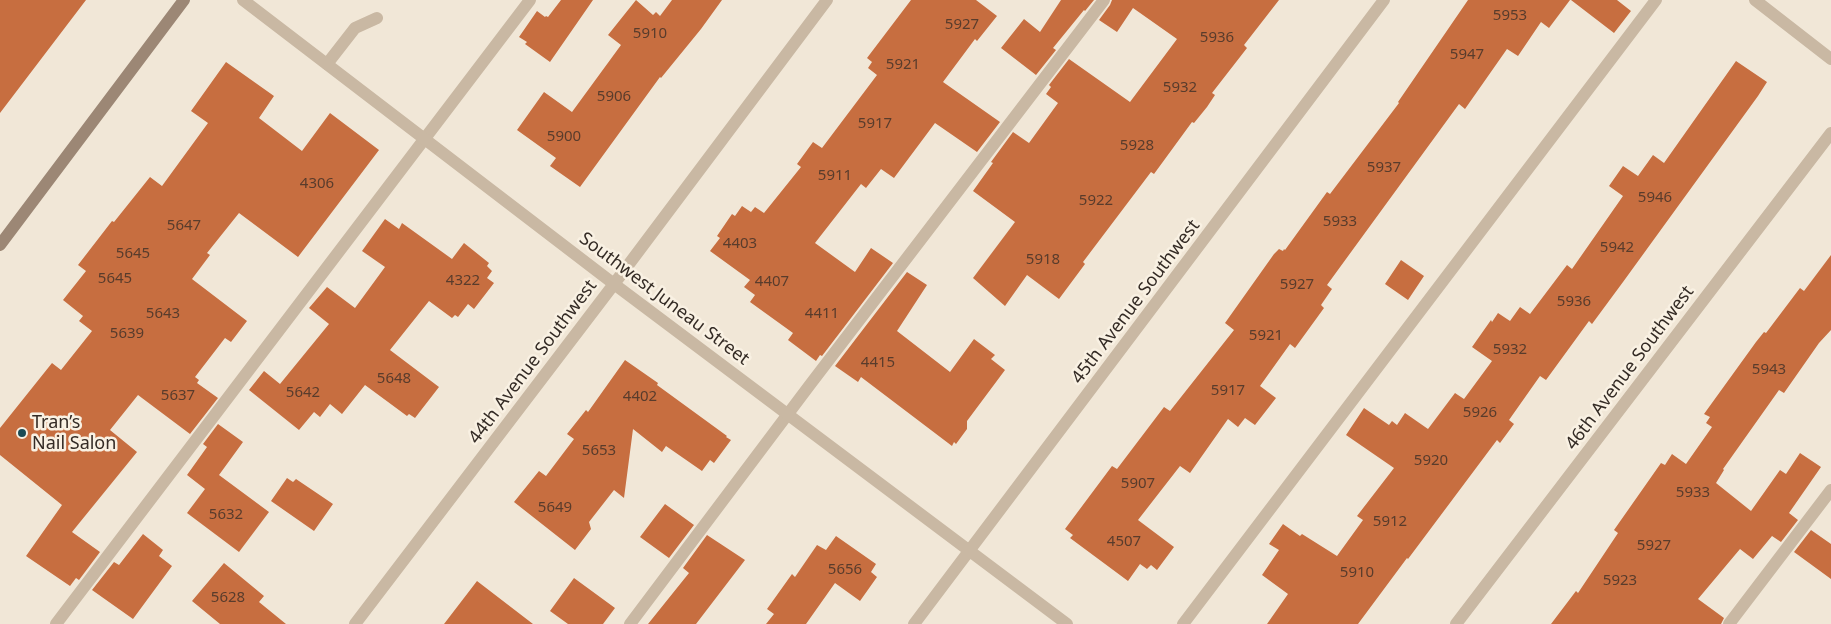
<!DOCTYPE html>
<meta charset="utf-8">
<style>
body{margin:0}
canvas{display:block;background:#f1e7d7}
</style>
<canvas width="1831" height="624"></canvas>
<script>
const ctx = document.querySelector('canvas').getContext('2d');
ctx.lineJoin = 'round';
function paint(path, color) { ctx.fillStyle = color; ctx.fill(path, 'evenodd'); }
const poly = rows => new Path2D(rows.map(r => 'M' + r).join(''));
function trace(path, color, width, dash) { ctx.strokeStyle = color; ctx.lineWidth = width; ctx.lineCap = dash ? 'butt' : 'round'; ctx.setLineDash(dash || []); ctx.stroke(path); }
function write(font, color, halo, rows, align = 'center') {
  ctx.font = font + ' "Noto Sans",sans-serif'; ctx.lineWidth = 5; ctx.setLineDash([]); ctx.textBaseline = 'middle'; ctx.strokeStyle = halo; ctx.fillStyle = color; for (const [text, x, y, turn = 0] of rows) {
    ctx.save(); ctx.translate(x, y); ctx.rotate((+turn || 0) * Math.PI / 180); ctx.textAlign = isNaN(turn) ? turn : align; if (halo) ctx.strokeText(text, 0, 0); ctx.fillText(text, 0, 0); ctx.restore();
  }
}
paint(poly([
 [0,0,86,0,0,113],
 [561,0,593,0,550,62,525,44,527,42,519,37,537,11,545,17,546,16,548,17],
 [636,0,653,15,656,12,660,16,672,0,722,0,701,29,661,78,660,77,580,187,550,166,556,158,517,130,544,92,572,112,621,45,608,35],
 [911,0,976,0,997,16,977,41,975,39,943,82,1000,122,977,152,935,123,894,178,881,169,866,188,861,184,815,243,855,272,871,248,893,263,822,356,820,355,816,361,788,340,793,333,750,302,755,295,744,287,750,280,710,251,720,238,717,236,732,214,735,216,742,206,751,212,755,207,764,213,801,167,797,164,813,142,822,148,877,75,868,68,872,62,867,58],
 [1061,0,1094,0,1085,11,1084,10,1053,48,1056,50,1036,75,1001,48,1024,19,1040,32],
 [1112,0,1279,0,1244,45,1247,48,1212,93,1215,95,1207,107,1194,123,1192,122,1154,174,1151,172,1083,262,1085,264,1059,299,1027,275,1005,306,973,278,1015,222,973,191,993,163,991,162,1013,132,1029,143,1058,103,1046,94,1051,87,1049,85,1069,59,1130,102,1177,39,1133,8,1117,32,1099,20,1110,5],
 [1468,0,1570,0,1549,28,1541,22,1518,56,1507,49,1465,109,1459,104,1327,285,1332,289,1321,305,1324,308,1295,348,1290,344,1260,386,1276,398,1255,425,1245,418,1238,427,1228,419,1190,473,1180,466,1138,520,1174,547,1157,570,1151,565,1147,569,1140,564,1128,581,1070,538,1073,535,1065,529,1112,466,1117,469,1164,407,1170,411,1234,330,1225,323,1274,254,1279,249,1283,251,1284,249,1285,250,1327,192,1330,194,1399,103,1398,102],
 [1571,0,1617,0,1631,11,1614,33],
 [1736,61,1767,82,1758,96,1623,282,1592,324,1589,321,1546,380,1540,376,1509,420,1514,424,1500,443,1497,440,1408,559,1407,558,1358,624,1267,624,1288,594,1262,575,1279,550,1269,544,1283,524,1300,536,1302,534,1337,556,1363,520,1357,516,1394,468,1346,435,1364,408,1389,425,1392,421,1397,425,1405,413,1428,429,1455,393,1464,399,1492,361,1472,347,1491,320,1492,322,1498,313,1510,321,1520,307,1530,314,1567,265,1572,269,1623,196,1609,186,1623,166,1638,176,1653,155,1664,163],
 [226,62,274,96,259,118,302,151,330,113,379,150,298,257,239,213,207,253,210,255,192,279,247,321,231,342,225,338,195,377,199,380,197,383,218,398,190,434,138,395,110,430,137,452,72,532,100,552,79,580,76,578,70,586,26,556,62,505,0,455,0,428,52,363,61,370,92,331,79,321,83,316,63,300,86,271,78,265,112,221,114,222,150,177,162,186,208,123,191,111],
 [385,219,399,229,402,223,452,259,464,243,489,263,487,266,492,271,487,278,494,283,474,309,468,304,458,317,455,315,452,318,429,301,390,350,439,387,415,418,409,414,407,416,365,385,342,414,330,404,320,417,314,412,299,430,249,390,264,371,280,384,329,324,309,308,327,287,355,308,385,267,362,251],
 [1831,255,1831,330,1819,343,1784,393,1779,390,1723,469,1724,470,1716,483,1751,511,1780,470,1786,474,1800,453,1821,467,1789,513,1798,520,1781,542,1772,536,1753,559,1740,549,1698,599,1724,618,1721,624,1551,624,1576,591,1578,593,1618,533,1614,530,1661,463,1665,465,1672,454,1686,464,1712,427,1706,423,1710,417,1704,414,1756,342,1764,332,1766,333,1800,288,1804,291],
 [1401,260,1424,276,1408,300,1385,284],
 [907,272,927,285,897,331,950,372,974,339,995,355,991,359,1005,370,967,421,967,429,956,444,954,442,952,446,861,377,858,382,835,366],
 [625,360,658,383,657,385,727,436,726,437,731,440,714,463,710,460,702,471,666,446,662,452,633,429,624,498,614,490,589,522,591,529,575,550,514,502,539,471,546,476,574,439,567,434,586,410,588,412],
 [218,424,243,442,219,475,269,512,239,552,187,513,205,489,187,475,207,447,203,444],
 [287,478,293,482,296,479,333,504,314,531,271,501],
 [665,504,694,525,669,558,640,537],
 [1811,530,1831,544,1831,579,1794,552],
 [143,534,163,550,159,556,172,566,133,619,92,590,114,562,119,565],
 [707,535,745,560,696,624,648,624,689,573,683,568],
 [836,536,876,564,871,572,877,577,860,601,835,583,806,624,766,624,774,614,767,609,792,574,795,577,817,545,826,550],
 [224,563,264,596,259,602,286,624,220,624,192,601],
 [574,578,615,608,603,624,568,624,550,611],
 [477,581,533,624,444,624]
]), '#c76e40');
trace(poly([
 [327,64,355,28,377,18],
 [56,624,530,0],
 [630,624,809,386,1104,0],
 [1183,624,1656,0],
 [1729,624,1831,490]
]), '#c9b8a3', 12);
trace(poly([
 [243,0,614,284,1067,624],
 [1755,0,1831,59],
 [355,624,614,284,827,0],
 [914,624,1384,0],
 [1456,624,1831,133]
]), '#c9b8a3', 12);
trace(poly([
 [0,245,184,0]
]), '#9c8775', 12);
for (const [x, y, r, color] of [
 [22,433,5,"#1b4b55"]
]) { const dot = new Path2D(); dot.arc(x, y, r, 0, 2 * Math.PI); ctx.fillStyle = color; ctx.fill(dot); trace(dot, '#f9f1e3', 2); }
write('15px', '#593c2c', null, [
 ["5953",1510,16],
 ["5927",962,25],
 ["5910",650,34],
 ["5936",1217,38],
 ["5947",1467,55],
 ["5921",903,65],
 ["5932",1180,88],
 ["5906",614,97],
 ["5917",875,124],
 ["5900",564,137],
 ["5928",1137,146],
 ["5937",1384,168],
 ["5911",835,176],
 ["4306",317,184],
 ["5946",1655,198],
 ["5922",1096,201],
 ["5933",1340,222],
 ["5647",184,226],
 ["4403",740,244],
 ["5942",1617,248],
 ["5645",133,254],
 ["5918",1043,260],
 ["5645",115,279],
 ["4322",463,281],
 ["4407",772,282],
 ["5927",1297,285],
 ["5936",1574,302],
 ["5643",163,314],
 ["4411",822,314],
 ["5639",127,334],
 ["5921",1266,336],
 ["5932",1510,350],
 ["4415",878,363],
 ["5943",1769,370],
 ["5648",394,379],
 ["5917",1228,391],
 ["5642",303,393],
 ["5637",178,396],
 ["4402",640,397],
 ["5926",1480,413],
 ["5653",599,451],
 ["5920",1431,461],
 ["5907",1138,484],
 ["5933",1693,493],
 ["5649",555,508],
 ["5632",226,515],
 ["5912",1390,522],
 ["4507",1124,542],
 ["5927",1654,546],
 ["5656",845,570],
 ["5910",1357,573],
 ["5923",1620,581],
 ["5628",228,598]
]);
write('18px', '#342b25', '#f9f1e3', [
 ["Southwest Juneau Street",664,299,37],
 ["45th Avenue Southwest",1136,302,-53],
 ["44th Avenue Southwest",533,362,-53],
 ["46th Avenue Southwest",1630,368,-53]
]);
write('18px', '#342b25', '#f9f1e3', [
 ["Tran’s",32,423],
 ["Nail Salon",32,444]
], 'left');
</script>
